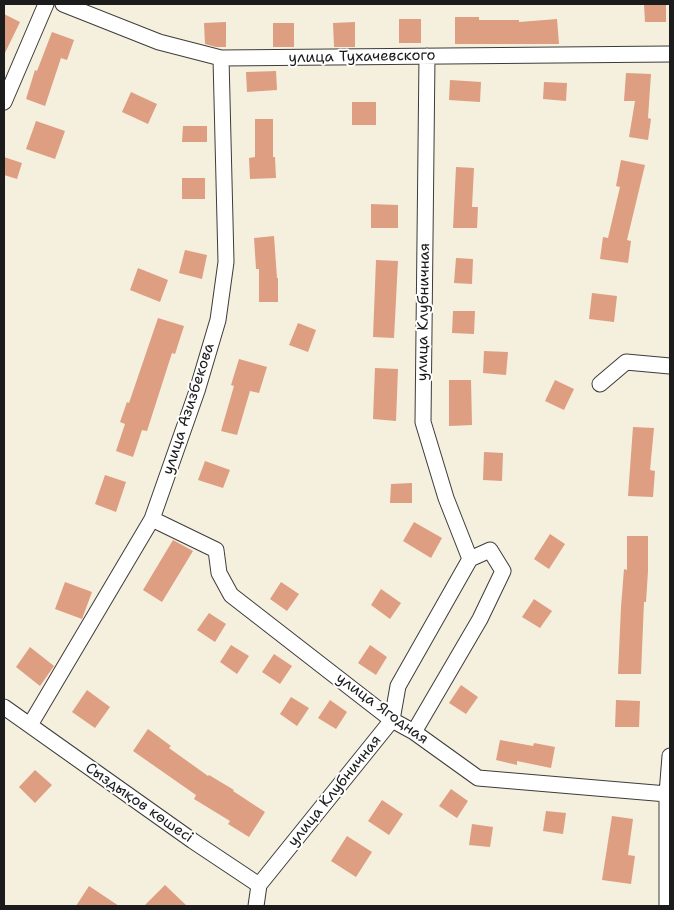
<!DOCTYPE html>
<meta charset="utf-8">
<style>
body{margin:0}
#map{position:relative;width:674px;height:910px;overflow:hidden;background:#f5efde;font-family:"Shantell Sans",sans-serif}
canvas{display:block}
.frame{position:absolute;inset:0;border:5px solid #1c1c1c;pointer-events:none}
</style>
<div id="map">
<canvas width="674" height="910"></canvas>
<div class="frame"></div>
</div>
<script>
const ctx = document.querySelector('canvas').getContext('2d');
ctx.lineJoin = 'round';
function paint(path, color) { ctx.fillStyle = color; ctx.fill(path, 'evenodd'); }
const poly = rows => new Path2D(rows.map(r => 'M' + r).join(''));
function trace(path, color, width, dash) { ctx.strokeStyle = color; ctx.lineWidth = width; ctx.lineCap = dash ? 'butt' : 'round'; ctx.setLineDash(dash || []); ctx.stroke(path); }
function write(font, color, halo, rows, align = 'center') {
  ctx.font = font + ' "Shantell Sans",sans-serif'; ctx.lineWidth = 4; ctx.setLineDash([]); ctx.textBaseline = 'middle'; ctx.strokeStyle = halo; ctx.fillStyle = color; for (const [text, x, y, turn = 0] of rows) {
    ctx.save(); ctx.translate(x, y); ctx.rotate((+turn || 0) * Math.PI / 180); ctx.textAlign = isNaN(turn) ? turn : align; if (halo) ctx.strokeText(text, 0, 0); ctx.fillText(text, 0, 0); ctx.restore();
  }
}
paint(poly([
 [644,4,666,4,666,22,645,22],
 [4,14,20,22,4,55],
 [455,17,479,17,479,20,519,20,519,22,557,19,559,44,455,44],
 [399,19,421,19,421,43,399,43],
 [226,22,226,47,216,47,205,44,204,23],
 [355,22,355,47,334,47,333,23],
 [273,23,294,23,294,47,273,47],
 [52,32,74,40,67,60,61,58,45,106,26,99,35,70,37,71],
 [276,71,277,90,247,92,246,72],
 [626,73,651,74,648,118,651,119,648,140,629,137,635,101,624,101],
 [450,80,481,82,480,102,449,100],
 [544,82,567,83,566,101,543,99],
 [131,92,157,104,148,124,122,112],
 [352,102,376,102,376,125,352,125],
 [255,119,273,119,273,157,275,157,276,178,250,179,249,158,255,157],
 [36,121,65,131,55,159,26,149],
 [183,126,207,126,207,142,182,142],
 [4,157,22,163,17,179,4,175],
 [621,160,645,165,627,240,631,241,628,263,600,259,603,237,608,238,620,187,616,186],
 [456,167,474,168,472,207,478,207,477,228,453,228],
 [182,178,205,178,205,199,182,199],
 [371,204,398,205,398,228,371,228],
 [274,236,277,278,278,278,278,302,259,302,259,269,256,269,254,238],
 [185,250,207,255,202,279,179,273],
 [456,258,473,259,472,284,454,283],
 [376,260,398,261,394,338,373,337],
 [138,268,168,280,160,302,130,290],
 [592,293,617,296,614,322,589,319],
 [453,311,475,311,474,334,452,333],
 [158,318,184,326,175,354,172,353,147,431,142,430,133,457,116,451,125,424,120,422,127,402,129,403],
 [298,323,316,330,308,352,289,345],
 [484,351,508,352,506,375,483,373],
 [239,359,267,367,259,393,250,391,237,435,221,431,234,386,231,385],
 [375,368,398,369,396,421,373,419],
 [449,380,471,380,472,425,449,426],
 [555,380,574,389,564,410,545,401],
 [633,427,654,428,650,470,655,471,653,497,628,496],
 [484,452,503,453,502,481,483,480],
 [205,461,230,470,223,488,198,480],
 [105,475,126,482,116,512,95,504],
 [412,483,412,503,390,503,391,484],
 [414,522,442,538,431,558,403,541],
 [550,534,565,544,549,569,534,559],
 [627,536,648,536,648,571,646,602,644,602,641,674,618,674,621,607,624,569,627,570],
 [173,540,193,551,162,602,143,590],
 [65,582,92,592,82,619,55,609],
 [281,582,299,594,287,611,270,599],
 [381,589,401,603,390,619,371,605],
 [534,599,552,611,540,628,522,617],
 [209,613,226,624,215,642,197,630],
 [231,645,249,656,237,674,220,662],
 [370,645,387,657,376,675,358,663],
 [30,647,54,666,40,686,16,667],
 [274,654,292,666,280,684,262,672],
 [461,685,478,697,466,714,449,703],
 [87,690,110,707,95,728,72,712],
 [291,697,309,708,297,726,280,714],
 [330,700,347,712,336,729,318,718],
 [616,700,640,701,639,727,615,727],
 [148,729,171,746,169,748,208,776,209,775,234,790,233,791,265,812,249,837,228,824,230,821,194,799,196,795,133,751],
 [500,740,533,746,534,743,555,747,551,768,517,761,517,765,496,760],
 [35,770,52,785,35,803,19,787],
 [451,789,468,801,457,818,439,806],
 [382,800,403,814,389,835,368,821],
 [546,811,566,813,563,834,543,831],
 [612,816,633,819,628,855,635,856,631,884,602,880],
 [472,824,493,827,490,847,469,845],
 [347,836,372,852,356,877,331,861],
 [165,885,187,906,144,906],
 [89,886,119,906,76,906]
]), '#de9e81');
const street = poly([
 [63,4,159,42,221,58,670,54],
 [427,56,423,422,446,498,470,559],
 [4,102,46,4],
 [600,384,626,362,670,366],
 [152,519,216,550,219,573,231,595,392,720,414,732,478,778,667,794],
 [4,707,193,841,259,885,256,906],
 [30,725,152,519,197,391,218,320,226,262,221,58],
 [259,885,392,720,398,686,470,559,490,550,503,571,480,619,414,732],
 [667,906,667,794,670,756]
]);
trace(street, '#3d3c39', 17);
trace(street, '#fff', 15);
write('15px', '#1c1c1c', '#fff', [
 ["улица Тухачевского",362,57,-1],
 ["улица Клубничная",424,312,-89],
 ["улица Азизбекова",189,409,-72],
 ["улица Ягодная",382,709,36],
 ["улица Клубничная",335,791,-51],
 ["Сыздықов көшесі",139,803,35]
]);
</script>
